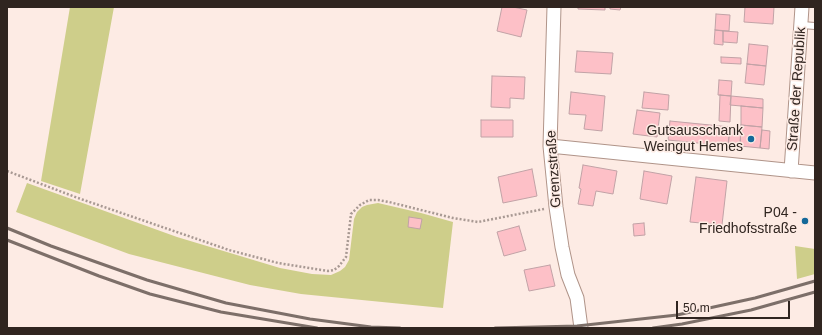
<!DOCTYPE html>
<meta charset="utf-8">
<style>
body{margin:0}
#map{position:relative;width:822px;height:335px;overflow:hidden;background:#fdebe4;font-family:Helvetica,sans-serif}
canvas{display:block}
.frame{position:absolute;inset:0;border:8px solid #302520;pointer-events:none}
.scale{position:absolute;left:676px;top:301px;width:114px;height:18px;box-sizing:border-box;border:2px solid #302520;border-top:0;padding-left:5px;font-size:12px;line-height:14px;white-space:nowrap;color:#302520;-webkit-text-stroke:3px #fdebe4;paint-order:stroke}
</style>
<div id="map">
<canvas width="822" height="335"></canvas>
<div class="frame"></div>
<div class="scale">50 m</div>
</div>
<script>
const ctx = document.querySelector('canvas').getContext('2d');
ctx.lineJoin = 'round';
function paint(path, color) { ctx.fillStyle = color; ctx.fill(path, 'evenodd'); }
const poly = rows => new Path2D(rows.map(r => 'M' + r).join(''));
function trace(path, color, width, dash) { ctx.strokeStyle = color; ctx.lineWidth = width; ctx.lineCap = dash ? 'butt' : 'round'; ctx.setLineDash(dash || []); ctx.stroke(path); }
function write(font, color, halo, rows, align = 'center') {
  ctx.font = font + ' Helvetica,sans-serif'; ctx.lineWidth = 3; ctx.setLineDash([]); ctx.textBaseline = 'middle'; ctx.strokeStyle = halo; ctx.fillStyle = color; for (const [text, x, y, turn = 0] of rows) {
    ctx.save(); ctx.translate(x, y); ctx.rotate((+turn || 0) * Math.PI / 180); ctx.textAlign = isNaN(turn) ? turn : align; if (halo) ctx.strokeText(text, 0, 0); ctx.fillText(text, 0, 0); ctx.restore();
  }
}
paint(poly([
 [70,7,114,7,80,194,41,181],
 [27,183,177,237,280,268,312,274,331,275,340,271,345,267,349,260,354,219,357,212,362,207,367,205,378,203,421,213,453,222,443,308,301,294,250,285,129,254,16,212],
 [795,246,815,249,815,274,797,279]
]), '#cece8a');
const building = poly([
 [502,7,513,7,527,10,521,37,497,31,502,7],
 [578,7,605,7,605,10,578,9,578,7],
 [610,7,621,7,620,10,610,9,610,7],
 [745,7,774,7,773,24,744,22,745,7],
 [716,14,730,15,729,31,715,30,716,14],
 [715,30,723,31,723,45,714,44,715,30],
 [723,31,738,32,737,43,723,42,723,31],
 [749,44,768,46,766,66,747,64,749,44],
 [577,51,613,53,611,74,575,72,577,51],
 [721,57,741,58,741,64,721,63,721,57],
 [747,64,766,66,764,85,745,83,747,64],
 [492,76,525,77,524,99,510,98,510,108,491,107,492,76],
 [719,80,732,81,731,96,718,95,719,80],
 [571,92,605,96,602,131,584,129,586,115,569,114,571,92],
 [644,92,669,95,668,110,642,108,644,92],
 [720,95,731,96,730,122,719,121,720,95],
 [731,96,763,99,763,108,730,105,731,96],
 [741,106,763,108,762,127,741,125,741,106],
 [637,110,660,113,657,137,633,134,637,110],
 [481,120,513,120,513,137,481,137,481,120],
 [670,121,730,127,728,146,668,140,670,121],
 [741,125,762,127,760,148,740,146,741,125],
 [730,127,741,128,740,146,728,146,730,127],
 [762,130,770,131,769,149,760,148,762,130],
 [583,165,617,171,613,194,596,191,593,206,578,204,581,189,579,188,583,165],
 [532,169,537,196,503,203,498,177,532,169],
 [644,171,672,176,667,204,640,199,644,171],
 [696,177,727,181,722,225,690,222,696,177],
 [409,217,422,219,420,229,408,227,409,217],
 [644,223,645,235,634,236,633,224,644,223],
 [519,226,526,250,504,256,497,232,519,226],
 [550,265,555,286,529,291,524,270,550,265]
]);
paint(building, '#fdc0c7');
trace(building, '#c1a2a6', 1);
const service = poly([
 [802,25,815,26]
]);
const minor = poly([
 [554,7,550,146,556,207,562,247,568,275,577,298,581,328],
 [550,146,815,173],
 [791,171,802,7]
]);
trace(service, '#b09489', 8);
trace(minor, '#b09489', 15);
trace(poly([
 [7,171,78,198,229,250,278,263,328,271,334,270,339,266,346,257,351,214,360,205,369,200,378,200,389,202,453,218,478,222,544,209]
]), '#a89993', 2.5, [2, 2]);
trace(service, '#fff', 6);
trace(minor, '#fff', 13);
trace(poly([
 [7,228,51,246,147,280,226,303,310,319,371,327,400,328],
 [7,240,99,276,150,294,221,312,317,328],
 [495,328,577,326,677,315,755,298,815,281],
 [653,328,682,324,751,310,815,292]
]), '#7d6f69', 3);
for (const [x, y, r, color] of [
 [751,139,4,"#146899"],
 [805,221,4,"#146899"]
]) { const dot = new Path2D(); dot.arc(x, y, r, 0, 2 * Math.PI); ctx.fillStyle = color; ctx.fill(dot); trace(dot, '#fdebe4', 1.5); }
write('14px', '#302520', '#fdebe4', [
 ["Straße der Republik",797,89,-86],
 ["Grenzstraße",554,169,-94]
]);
write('14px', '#302520', '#fdebe4', [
 ["Gutsausschank",743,131],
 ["Weingut Hemes",743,147],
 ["P04 -",797,213],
 ["Friedhofsstraße",797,229]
], 'right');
</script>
